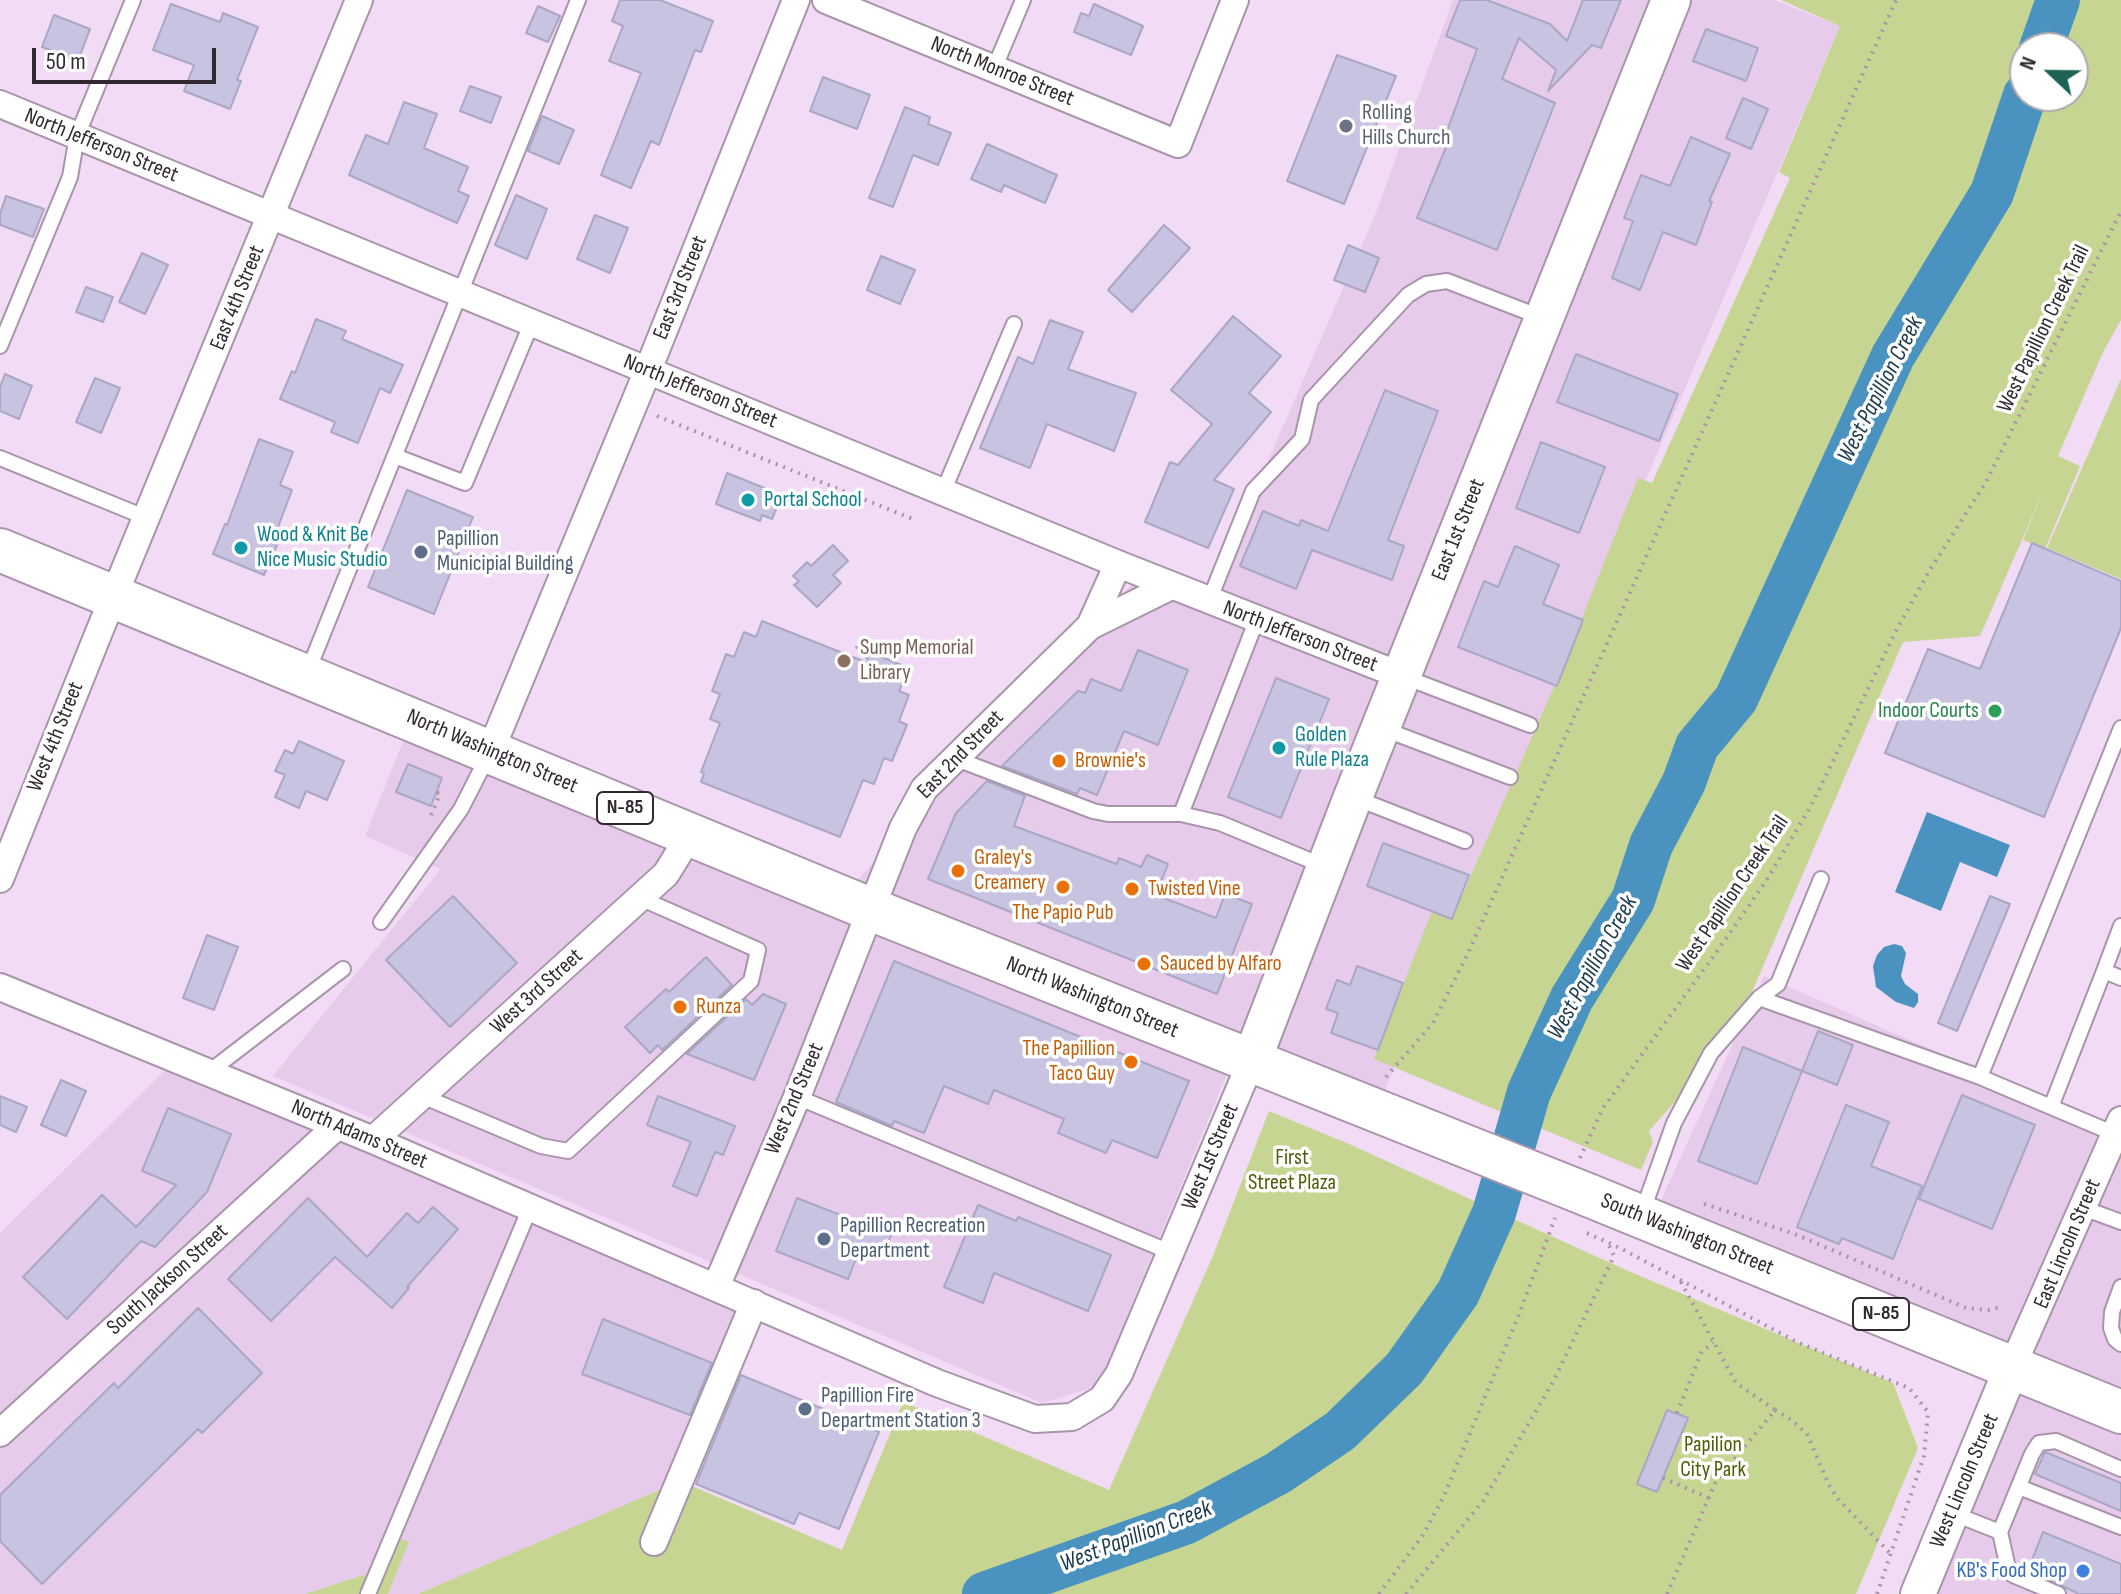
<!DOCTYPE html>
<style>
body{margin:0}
#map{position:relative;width:2121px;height:1594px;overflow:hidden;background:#f2dbf5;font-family:"Sofia Sans Condensed",sans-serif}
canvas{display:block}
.north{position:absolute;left:2009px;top:32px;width:80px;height:80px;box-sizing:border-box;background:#fff;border:2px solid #ada9ad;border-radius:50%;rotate:292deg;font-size:22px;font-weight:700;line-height:32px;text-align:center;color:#312832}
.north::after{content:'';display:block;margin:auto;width:28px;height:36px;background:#1c6355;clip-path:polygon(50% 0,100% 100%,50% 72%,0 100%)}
.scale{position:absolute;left:32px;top:48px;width:184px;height:36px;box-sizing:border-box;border:4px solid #312832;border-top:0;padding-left:10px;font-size:24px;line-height:28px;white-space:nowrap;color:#312832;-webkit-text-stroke:6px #fff;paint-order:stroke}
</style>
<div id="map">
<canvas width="2121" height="1594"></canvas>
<div class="north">N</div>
<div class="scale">50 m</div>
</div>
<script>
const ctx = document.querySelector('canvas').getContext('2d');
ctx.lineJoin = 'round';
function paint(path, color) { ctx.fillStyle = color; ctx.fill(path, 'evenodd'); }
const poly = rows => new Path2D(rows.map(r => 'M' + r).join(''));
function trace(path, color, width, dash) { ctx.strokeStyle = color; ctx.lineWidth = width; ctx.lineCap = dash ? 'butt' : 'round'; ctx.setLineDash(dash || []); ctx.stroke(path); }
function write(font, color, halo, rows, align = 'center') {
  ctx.font = font + ' "Sofia Sans Condensed",sans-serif'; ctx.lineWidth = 7; ctx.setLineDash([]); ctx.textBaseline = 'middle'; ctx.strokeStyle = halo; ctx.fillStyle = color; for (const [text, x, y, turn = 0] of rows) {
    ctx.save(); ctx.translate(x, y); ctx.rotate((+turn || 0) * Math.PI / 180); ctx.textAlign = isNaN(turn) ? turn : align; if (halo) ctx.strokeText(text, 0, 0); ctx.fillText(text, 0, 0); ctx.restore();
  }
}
paint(poly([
 [1453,0,1774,0,1840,26,1372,1120,1232,1062,1098,1386,1042,1403,273,1076,441,869,365,836,412,719,835,904,1132,584,1205,606,1377,210],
 [1764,976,2121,1133,2121,1594,1907,1594,2005,1353,1655,1213],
 [177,1059,754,1303,680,1481,418,1594,388,1594,408,1542,367,1574,305,1594,0,1594,0,1233]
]), '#e6cbea');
paint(poly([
 [1781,0,2121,0,2121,320,2103,352,2058,456,2080,466,2045,549,2023,540,2049,478,1980,636,1903,642,1733,1036,1649,1131,1653,1142,1641,1170,1374,1059,1432,911,1452,918,1555,685,1638,478,1652,483,1790,178,1779,172,1840,26],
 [2025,48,2073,48,2073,96,2025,96],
 [2121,379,2121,579,2047,548],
 [1269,1111,1349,1144,1626,1270,1893,1383,1918,1448,1856,1594,418,1594,680,1481,842,1550,903,1402,1109,1490,1212,1258],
 [384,1532,409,1542,388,1594,305,1594,367,1574]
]), '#c6d592');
paint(poly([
 [1927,812,2010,845,1997,877,1960,862,1941,911,1895,892],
 [1894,944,1902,946,1906,953,1901,976,1905,984,1918,994,1918,1002,1914,1008,1896,1002,1876,987,1873,966,1877,955,1884,947]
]), '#4a92bf');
trace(poly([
 [2041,48,2058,0],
 [984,1594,1187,1522,1278,1473,1340,1431,1404,1369,1458,1293,1494,1213,1529,1092,1572,998,1633,900,1651,845,1684,782,1697,746,1736,699,1893,356,1992,193,2025,95]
]), '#4a92bf', 44);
const building = poly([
 [620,0,660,0,713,21,701,52,695,50,659,145,651,141,631,188,601,175,641,73,609,61,623,26,612,21,620,0],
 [1460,0,1487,0,1550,24,1567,41,1583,0,1621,0,1601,48,1592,45,1548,91,1556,70,1519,38,1502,79,1555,103,1497,250,1417,218,1451,135,1447,131,1477,49,1446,36,1460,0],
 [171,4,220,22,223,13,258,27,237,80,241,81,230,109,184,91,194,65,153,50,171,4],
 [1094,4,1143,26,1131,55,1074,32,1081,13,1089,16,1094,4],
 [538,6,560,16,548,42,526,33,538,6],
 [54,15,90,29,78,61,42,47,54,15],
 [1706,29,1758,48,1746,81,1693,61,1706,29],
 [1337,55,1396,76,1344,204,1287,181,1337,55],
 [823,77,870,95,857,129,810,111,823,77],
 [470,86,501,97,491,123,460,111,470,86],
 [1743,98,1768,109,1751,149,1726,138,1743,98],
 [404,102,437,114,424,148,468,167,458,191,469,196,457,223,349,175,366,135,388,144,404,102],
 [905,107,930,117,928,124,951,133,938,165,913,155,893,207,869,198,905,107],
 [542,116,574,130,559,164,528,151,542,116],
 [1691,137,1730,154,1709,201,1712,202,1696,245,1663,232,1640,290,1612,278,1633,221,1624,218,1641,175,1670,186,1691,137],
 [987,144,1057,175,1045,203,1004,185,1001,192,971,179,987,144],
 [516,195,547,209,527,259,495,245,516,195],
 [6,196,44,209,33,237,0,225,0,214,6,196],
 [595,215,628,228,610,273,577,259,595,215],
 [1164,225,1190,248,1132,312,1108,290,1164,225],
 [1348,245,1379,258,1365,292,1334,280,1348,245],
 [142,253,168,265,145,314,119,302,142,253],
 [881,256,915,270,900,304,867,290,881,256],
 [86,287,113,297,103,322,76,312,86,287],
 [1233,316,1281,356,1249,393,1271,412,1214,480,1234,489,1208,548,1145,522,1170,462,1178,465,1212,424,1171,390,1233,316],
 [316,319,346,331,342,339,403,365,390,393,380,388,358,443,331,432,335,422,280,399,292,371,295,373,316,319],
 [1050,320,1083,332,1068,369,1136,393,1114,451,1047,424,1030,468,980,448,1018,357,1033,364,1050,320],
 [1576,354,1678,394,1659,441,1557,402,1576,354],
 [5,374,32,386,19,419,0,411,0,387,5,374],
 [95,378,120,388,101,433,76,422,95,378],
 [1385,390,1438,411,1388,540,1404,546,1392,580,1312,550,1296,589,1240,566,1263,511,1299,526,1301,520,1328,531,1385,390],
 [259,439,293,452,280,485,292,490,272,543,277,545,264,575,213,554,225,524,227,525,259,439],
 [1541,442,1605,467,1579,533,1516,508,1541,442],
 [727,473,772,491,771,493,781,497,772,519,762,515,760,521,716,504,727,473],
 [407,490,473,517,434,614,368,587,407,490],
 [2032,543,2121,581,2121,628,2044,817,1885,753,1928,649,1980,669,2032,543],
 [833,545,848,561,833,575,841,583,817,607,794,585,799,581,793,576,807,562,811,566,833,545],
 [1515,546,1559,565,1543,604,1583,620,1557,686,1458,647,1484,581,1498,587,1515,546],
 [762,621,873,665,856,647,909,668,899,691,909,695,899,721,907,725,892,761,884,758,874,784,863,780,840,837,701,782,704,773,701,772,720,723,710,719,720,694,712,691,726,654,734,657,744,632,756,637,762,621],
 [1138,650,1188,670,1158,745,1124,731,1097,795,1080,788,1077,794,1002,766,1078,691,1085,693,1091,679,1121,691,1138,650],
 [1276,678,1329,699,1281,818,1228,797,1276,678],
 [299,741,344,761,327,800,306,791,299,808,275,797,285,775,275,771,285,750,293,754,299,741],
 [408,764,442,778,431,806,396,792,408,764],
 [987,781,1025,796,1014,826,1117,864,1119,858,1141,867,1147,855,1168,864,1156,895,1216,918,1225,894,1252,904,1217,994,928,879,956,813,987,781],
 [1383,843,1469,875,1452,919,1367,886,1383,843],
 [453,896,517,963,450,1027,386,960,453,896],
 [1990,896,2010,904,1957,1031,1938,1023,1990,896],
 [207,935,238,947,214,1010,183,998,207,935],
 [706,957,732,985,662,1050,658,1045,650,1053,625,1027,666,989,669,992,706,957],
 [894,961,1189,1081,1157,1158,1112,1140,1106,1153,1058,1133,1064,1119,994,1090,988,1104,944,1086,924,1133,894,1121,892,1126,836,1102,894,961],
 [1357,966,1403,983,1378,1050,1331,1033,1338,1013,1326,1009,1337,980,1350,985,1357,966],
 [763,994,786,1004,754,1080,687,1054,746,999,752,1005,763,994],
 [1818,1031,1853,1045,1837,1085,1802,1071,1818,1031],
 [1743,1047,1802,1071,1757,1184,1698,1161,1743,1047],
 [61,1080,86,1091,66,1136,41,1125,61,1080],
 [1962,1095,2035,1125,1992,1229,1919,1199,1962,1095],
 [0,1096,27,1107,16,1132,0,1125,0,1096],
 [658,1096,735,1126,723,1155,715,1152,697,1196,673,1186,691,1142,647,1125,658,1096],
 [1846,1105,1889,1122,1871,1166,1922,1186,1893,1259,1842,1238,1839,1244,1797,1227,1846,1105],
 [168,1108,231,1134,207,1192,155,1247,141,1241,67,1319,23,1277,102,1195,136,1227,176,1185,142,1171,168,1108],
 [308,1198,367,1257,407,1213,418,1223,433,1207,458,1229,407,1287,409,1288,392,1308,335,1257,271,1321,228,1279,308,1198],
 [797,1198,891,1235,883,1255,861,1246,848,1279,776,1251,797,1198],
 [978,1205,1016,1221,1018,1217,1111,1255,1088,1311,994,1273,983,1303,944,1287,978,1205],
 [198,1308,262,1373,202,1433,198,1429,42,1584,0,1541,0,1495,114,1383,118,1388,198,1308],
 [603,1319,712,1363,690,1415,582,1374,603,1319],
 [741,1375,879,1432,839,1529,799,1513,794,1524,696,1484,741,1375],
 [1667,1410,1688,1418,1657,1492,1637,1484,1667,1410],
 [2045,1452,2121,1483,2121,1511,2035,1474,2045,1452],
 [2043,1532,2121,1564,2121,1594,2079,1594,2028,1570,2043,1532]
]);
paint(building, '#c7c3e1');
trace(building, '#aaa7c5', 2);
const service = poly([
 [994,69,1023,0],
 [0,346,70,177,77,136,133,0],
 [395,456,465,483,532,322],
 [0,458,147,518],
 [943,492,1014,324],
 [1209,601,1253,491,1302,439,1311,400,1408,295,1426,284,1447,281,1543,318],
 [308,671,578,0],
 [1402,676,1530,725],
 [1381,728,1510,777],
 [954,758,1093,811,1108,814,1181,814,1220,823,1326,867],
 [1353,797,1465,841],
 [1181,814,1257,619],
 [381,922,461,809,488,756],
 [2104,971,2121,926],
 [1759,998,1980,1077,2115,1134],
 [209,1072,343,969],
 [1980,1077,2121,728],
 [422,1096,541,1146,568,1151,751,981,758,950,640,898],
 [797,1097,1170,1252],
 [2051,1107,2104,971,2121,978],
 [2083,1208,2121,1222],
 [1642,1213,1674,1123,1711,1053,1759,998,1778,984,1821,879],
 [2121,1287,2112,1312,2111,1328,2115,1339,2121,1344],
 [2019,1487,2121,1527],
 [1952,1513,2000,1532,2032,1454,2039,1443,2056,1441,2121,1469],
 [2000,1532,2008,1568,2013,1575,2058,1594],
 [368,1594,530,1208]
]);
const minor = poly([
 [826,0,1178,144,1235,0],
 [0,104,1118,564,1402,676],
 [1090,626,1118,564],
 [490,752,648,370,796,0],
 [0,879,99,632,359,0],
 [0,987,373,1140,937,1383,1035,1419,1072,1417,1102,1399,1119,1374,1251,1062],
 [373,1140,666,874,690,835],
 [716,1287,797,1097,903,828,924,789,1090,626,1171,586],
 [2012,1367,2121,1120],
 [0,1433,337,1126],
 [654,1542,754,1303]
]);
const tertiary = poly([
 [1918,1594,2012,1367]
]);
const secondary = poly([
 [1251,1062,1353,797,1671,0]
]);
const primary = poly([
 [0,550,870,909,1415,1126],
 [1588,1195,2121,1412]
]);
trace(service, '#a994ac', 18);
trace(minor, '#a994ac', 30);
trace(tertiary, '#a994ac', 38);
trace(secondary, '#a994ac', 42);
trace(primary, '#a994ac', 46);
trace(poly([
 [657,416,913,519],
 [431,815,440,794,436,792],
 [1386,1077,1433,1023,1469,951,1896,0],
 [1580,1158,1603,1108,1718,950,1766,881,1811,806,1897,629,1928,573,1986,482,2121,211],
 [1704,1204,1795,1234,1966,1308,1988,1310,2001,1307],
 [1587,1233,1620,1248,1799,1343,1909,1388,1928,1412,1924,1456,1877,1594],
 [1775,1410,1793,1421,1807,1434,1829,1485,1838,1499,1890,1553],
 [1677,1413,1701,1353,1713,1342],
 [1663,1478,1709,1498],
 [1379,1594,1423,1535,1444,1496,1520,1312,1555,1218],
 [1406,1594,1483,1501,1553,1382,1614,1256,1608,1243],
 [1667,1594,1716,1481,1775,1410,1736,1383,1681,1282]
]), '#a594a8', 4, [2, 6]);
trace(service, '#fff', 14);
trace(minor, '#fff', 26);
trace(tertiary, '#fff', 34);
trace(secondary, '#fff', 38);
trace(primary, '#fff', 42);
const primaryBridge = poly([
 [1415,1126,1588,1195]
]);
trace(primaryBridge, '#a994ac', 46, []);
trace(primaryBridge, '#fff', 42);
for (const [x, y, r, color] of [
 [1346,126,8,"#6b7280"],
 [748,500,8,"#0f9aa8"],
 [241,548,8,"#0f9aa8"],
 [421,552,8,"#5c6f8a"],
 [844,661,8,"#8d6e63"],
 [1995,711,8,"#2e9e5b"],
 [1279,748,8,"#0f9aa8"],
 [1059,761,8,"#e8710a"],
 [958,871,8,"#e8710a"],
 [1063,887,8,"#e8710a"],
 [1132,889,8,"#e8710a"],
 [1144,964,8,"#e8710a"],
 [680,1007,8,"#e8710a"],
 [1131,1062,8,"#e8710a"],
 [824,1239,8,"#5c6f8a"],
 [805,1409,8,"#5c6f8a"],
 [2083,1571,8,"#3f7fe0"]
]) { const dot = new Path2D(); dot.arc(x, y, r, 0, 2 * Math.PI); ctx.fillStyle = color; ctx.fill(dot); trace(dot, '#fff', 3); }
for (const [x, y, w] of [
 [625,808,56],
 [1881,1314,56]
]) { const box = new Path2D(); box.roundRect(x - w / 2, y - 16, w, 32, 6); ctx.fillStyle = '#fff'; ctx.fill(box); trace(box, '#312832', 2); }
write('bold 20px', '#312832', null, [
 ["N-85",625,808],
 ["N-85",1881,1314]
]);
write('22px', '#312832', '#fff', [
 ["North Monroe Street",1002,72,22],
 ["North Jefferson Street",101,146,22],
 ["East 3rd Street",681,288,-68],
 ["East 4th Street",238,298,-68],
 ["West Papillion Creek Trail",2044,329,-64],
 ["North Jefferson Street",700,392,22],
 ["East 1st Street",1459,530,-68],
 ["North Jefferson Street",1300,637,21],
 ["West 4th Street",56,737,-68],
 ["North Washington Street",492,752,23],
 ["East 2nd Street",961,755,-46],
 ["West Papillion Creek Trail",1733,894,-56],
 ["West 3rd Street",537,992,-42],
 ["North Washington Street",1092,998,22],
 ["West 2nd Street",795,1099,-67],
 ["North Adams Street",359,1135,23],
 ["West 1st Street",1211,1157,-67],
 ["South Washington Street",1687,1235,22],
 ["East Lincoln Street",2068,1244,-67],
 ["South Jackson Street",168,1280,-42],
 ["West Lincoln Street",1965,1481,-67]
]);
write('22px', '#5b616d', '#fff', [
 ["Rolling",1362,113],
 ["Hills Church",1362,138]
], 'left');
write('22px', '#0d838f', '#fff', [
 ["Portal School",764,500],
 ["Wood & Knit Be",257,535],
 ["Nice Music Studio",257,560],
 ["Golden",1295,735],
 ["Rule Plaza",1295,760]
], 'left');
write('22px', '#4e5e75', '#fff', [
 ["Papillion",437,539],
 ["Municipial Building",437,564],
 ["Papillion Recreation",840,1226],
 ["Department",840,1251],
 ["Papillion Fire",821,1396],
 ["Department Station 3",821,1421]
], 'left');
write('22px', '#785e54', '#fff', [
 ["Sump Memorial",860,648],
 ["Library",860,673]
], 'left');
write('22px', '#27864d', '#fff', [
 ["Indoor Courts",1979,711]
], 'right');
write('22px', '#c56008', '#fff', [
 ["Brownie's",1075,761],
 ["Graley's",974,858],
 ["Creamery",974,883],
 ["Twisted Vine",1148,889],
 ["The Papio Pub",1063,913,"center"],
 ["Sauced by Alfaro",1160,964],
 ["Runza",696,1007],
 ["The Papillion",1115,1049,"right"],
 ["Taco Guy",1115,1074,"right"]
], 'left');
write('22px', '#4f5d05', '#fff', [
 ["First",1292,1158],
 ["Street Plaza",1292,1183],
 ["Papilion",1713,1445],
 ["City Park",1713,1470]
]);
write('22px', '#366cbe', '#fff', [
 ["KB's Food Shop",2067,1571]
], 'right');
write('italic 24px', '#19394d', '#fff', [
 ["West Papillion Creek",1881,390,-63],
 ["West Papillion Creek",1593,968,-61],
 ["West Papillion Creek",1136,1537,-21]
]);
</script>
